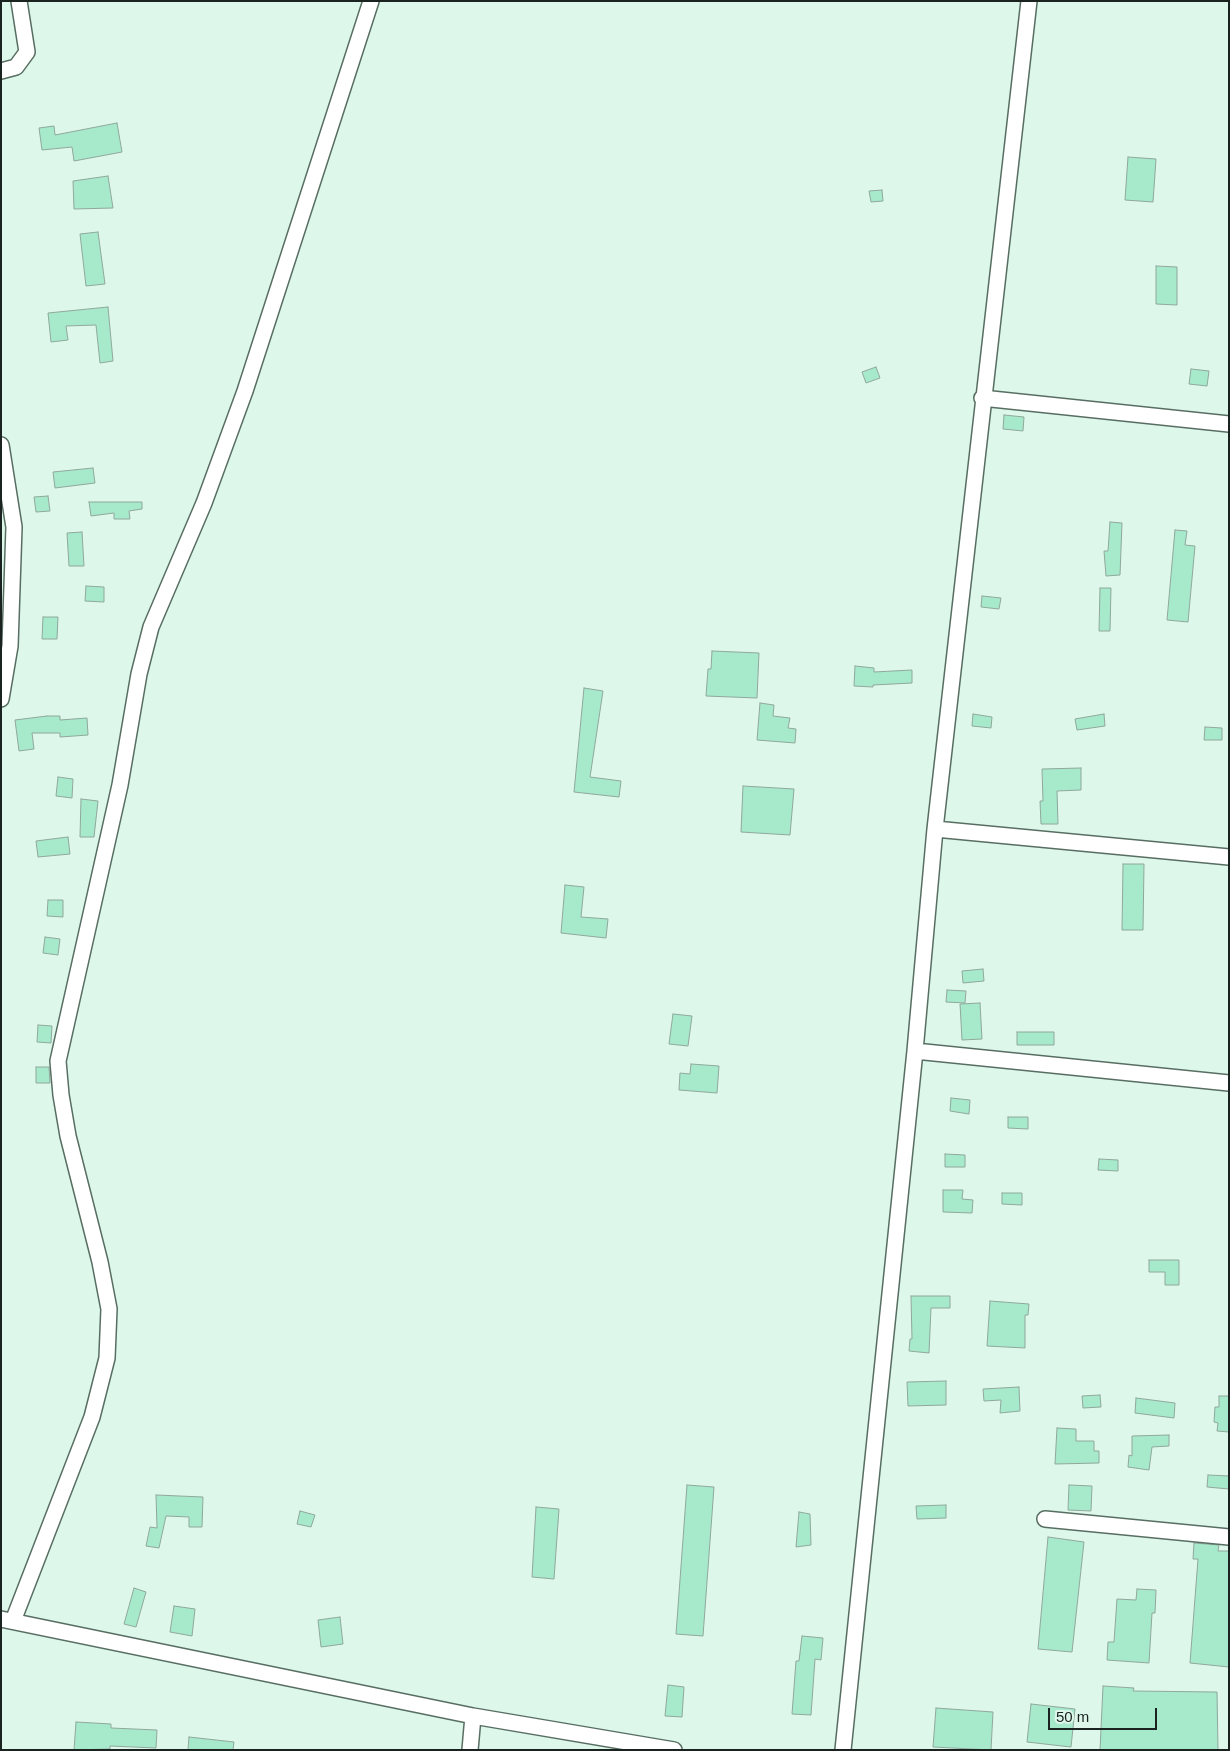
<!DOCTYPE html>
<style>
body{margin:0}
#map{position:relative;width:1230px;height:1751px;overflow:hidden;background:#def7eb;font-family:Arial,sans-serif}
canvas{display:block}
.frame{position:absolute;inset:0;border:2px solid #1a231f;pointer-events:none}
.scale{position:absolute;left:1048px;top:1708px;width:109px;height:22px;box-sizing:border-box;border:2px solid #1a231f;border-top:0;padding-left:6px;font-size:15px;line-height:18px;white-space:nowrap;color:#1a231f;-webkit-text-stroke:4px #def7eb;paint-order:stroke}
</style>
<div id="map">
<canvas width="1230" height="1751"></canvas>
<div class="frame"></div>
<div class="scale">50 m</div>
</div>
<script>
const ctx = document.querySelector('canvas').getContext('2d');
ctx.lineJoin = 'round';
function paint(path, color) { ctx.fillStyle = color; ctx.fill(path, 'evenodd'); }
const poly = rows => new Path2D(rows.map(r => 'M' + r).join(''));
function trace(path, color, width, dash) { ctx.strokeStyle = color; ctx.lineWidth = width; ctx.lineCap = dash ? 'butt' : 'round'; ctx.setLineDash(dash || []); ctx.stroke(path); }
const building = poly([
 [117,123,122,152,74,161,72,147,42,150,39,128,54,126,55,135,117,123],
 [1128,157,1156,159,1153,202,1125,200,1128,157],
 [108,176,113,208,74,209,73,181,108,176],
 [882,190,883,201,871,202,869,191,882,190],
 [98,232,105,284,86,286,80,234,98,232],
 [1156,266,1177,267,1177,305,1156,304,1156,266],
 [108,307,113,361,100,363,96,325,66,326,68,340,51,342,48,313,108,307],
 [876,367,880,378,866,383,862,372,876,367],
 [1191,369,1209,371,1207,386,1189,384,1191,369],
 [1004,415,1024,417,1023,431,1003,429,1004,415],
 [93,468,95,483,55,488,53,472,93,468],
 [48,496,50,511,36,512,34,497,48,496],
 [89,502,142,502,142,509,129,511,130,519,114,519,114,513,91,516,89,502],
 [1110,522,1122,523,1120,575,1106,576,1104,551,1108,551,1110,522],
 [1175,530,1187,531,1185,545,1195,546,1188,622,1167,620,1175,530],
 [82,532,84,566,69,566,67,533,82,532],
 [86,586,104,587,104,602,85,601,86,586],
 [1100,588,1111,588,1110,631,1099,631,1100,588],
 [982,596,1001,598,999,609,981,607,982,596],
 [43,617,58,617,57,639,42,639,43,617],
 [712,651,759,653,757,698,706,696,708,669,711,669,712,651],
 [855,666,874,668,874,672,912,670,912,683,873,685,873,687,854,686,855,666],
 [584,688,603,691,590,777,621,781,619,797,574,792,584,688],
 [760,703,774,705,773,716,790,718,788,728,796,729,795,743,757,740,760,703],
 [973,714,992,717,991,728,972,726,973,714],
 [1104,714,1105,726,1077,730,1075,719,1104,714],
 [47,716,60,716,60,720,87,718,88,735,60,737,60,733,32,733,34,749,19,751,15,720,47,716],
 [1205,727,1222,728,1222,740,1204,740,1205,727],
 [1081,768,1081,790,1057,791,1058,824,1041,824,1040,801,1043,801,1042,769,1081,768],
 [58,777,73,779,72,798,56,796,58,777],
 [743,786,794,789,790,835,741,832,743,786],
 [81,799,98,801,94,837,80,837,81,799],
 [68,837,70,854,38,857,36,841,68,837],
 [1123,864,1144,864,1143,930,1122,930,1123,864],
 [565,885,584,887,581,917,608,919,606,938,561,933,565,885],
 [48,900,63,900,63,917,47,916,48,900],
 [45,937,60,939,58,955,43,953,45,937],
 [983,969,984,981,963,983,962,971,983,969],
 [947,990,966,991,965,1003,946,1002,947,990],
 [980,1003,982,1039,962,1040,960,1004,980,1003],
 [673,1014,692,1016,688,1046,669,1044,673,1014],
 [38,1025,52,1026,51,1043,37,1042,38,1025],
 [1017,1032,1054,1032,1054,1045,1017,1045,1017,1032],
 [691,1064,719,1066,717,1093,679,1090,680,1073,690,1074,691,1064],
 [36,1067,49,1067,50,1083,36,1083,36,1067],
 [951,1098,970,1100,969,1114,950,1111,951,1098],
 [1008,1117,1028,1117,1028,1129,1008,1128,1008,1117],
 [945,1154,965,1155,965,1167,945,1167,945,1154],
 [1099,1159,1118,1160,1118,1171,1098,1170,1099,1159],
 [943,1190,963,1190,962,1199,973,1200,972,1213,943,1212,943,1190],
 [1002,1193,1022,1193,1022,1205,1002,1204,1002,1193],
 [1149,1260,1179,1260,1179,1285,1165,1285,1165,1272,1149,1272,1149,1260],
 [911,1296,950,1296,950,1308,931,1308,929,1353,909,1351,910,1339,912,1339,911,1296],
 [990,1301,1029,1304,1028,1315,1025,1315,1025,1348,987,1346,990,1301],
 [946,1381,946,1405,908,1406,907,1382,946,1381],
 [1019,1387,1020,1411,1000,1413,1001,1400,984,1401,983,1389,1019,1387],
 [1100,1395,1101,1407,1083,1408,1082,1396,1100,1395],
 [1219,1396,1229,1396,1229,1432,1217,1431,1218,1423,1214,1422,1215,1407,1219,1407,1219,1396],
 [1136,1398,1175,1403,1174,1418,1135,1413,1136,1398],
 [1057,1428,1076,1429,1076,1441,1094,1441,1094,1451,1099,1451,1099,1463,1055,1464,1057,1428],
 [1169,1435,1169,1446,1152,1447,1149,1470,1128,1467,1129,1455,1132,1456,1132,1436,1169,1435],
 [1208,1475,1229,1476,1229,1489,1207,1487,1208,1475],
 [687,1485,714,1487,703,1636,676,1634,687,1485],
 [1069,1485,1092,1486,1091,1511,1068,1510,1069,1485],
 [156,1495,203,1497,202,1527,189,1527,189,1517,166,1516,159,1548,146,1546,150,1527,157,1528,156,1495],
 [946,1505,946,1518,917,1519,916,1506,946,1505],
 [536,1507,559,1509,554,1579,532,1577,536,1507],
 [300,1511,315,1515,311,1527,297,1524,300,1511],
 [799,1512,810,1514,811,1545,796,1547,799,1512],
 [1048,1537,1084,1542,1072,1652,1038,1649,1048,1537],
 [1194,1543,1219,1545,1218,1551,1229,1551,1229,1667,1190,1663,1198,1559,1193,1559,1194,1543],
 [134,1588,146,1592,136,1627,124,1624,134,1588],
 [1137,1589,1156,1590,1155,1613,1152,1613,1149,1663,1107,1660,1108,1642,1114,1642,1117,1599,1136,1600,1137,1589],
 [174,1606,195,1609,192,1636,170,1632,174,1606],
 [340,1617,343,1644,321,1647,318,1620,340,1617],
 [802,1636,823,1638,821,1660,815,1659,811,1715,792,1714,796,1661,799,1661,802,1636],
 [668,1685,684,1687,682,1717,665,1716,668,1685],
 [1103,1686,1134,1688,1133,1691,1217,1692,1218,1750,1100,1750,1103,1686],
 [1031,1704,1075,1709,1071,1747,1027,1742,1031,1704],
 [936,1708,993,1712,991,1750,933,1747,936,1708],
 [76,1722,111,1724,111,1728,157,1730,156,1748,110,1746,110,1749,74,1750,76,1722],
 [189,1737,234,1742,233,1750,188,1750,189,1737]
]);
paint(building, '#a6e9cb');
trace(building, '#90a89c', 1);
const minor = poly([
 [1,71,16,67,27,52,19,1],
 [982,398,1229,424],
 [1,445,14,527,10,646,1,699],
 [935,829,1229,857],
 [915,1051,1229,1083],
 [1045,1519,1229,1537],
 [1,1619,473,1716],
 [13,1621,92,1417,107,1358,109,1309,100,1262,68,1136,61,1095,58,1061,120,785,139,674,151,627,204,503,245,391,371,1],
 [470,1750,473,1716,674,1750],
 [843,1750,915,1051,935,829,1029,1]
]);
trace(minor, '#586e63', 18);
trace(minor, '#fff', 15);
</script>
